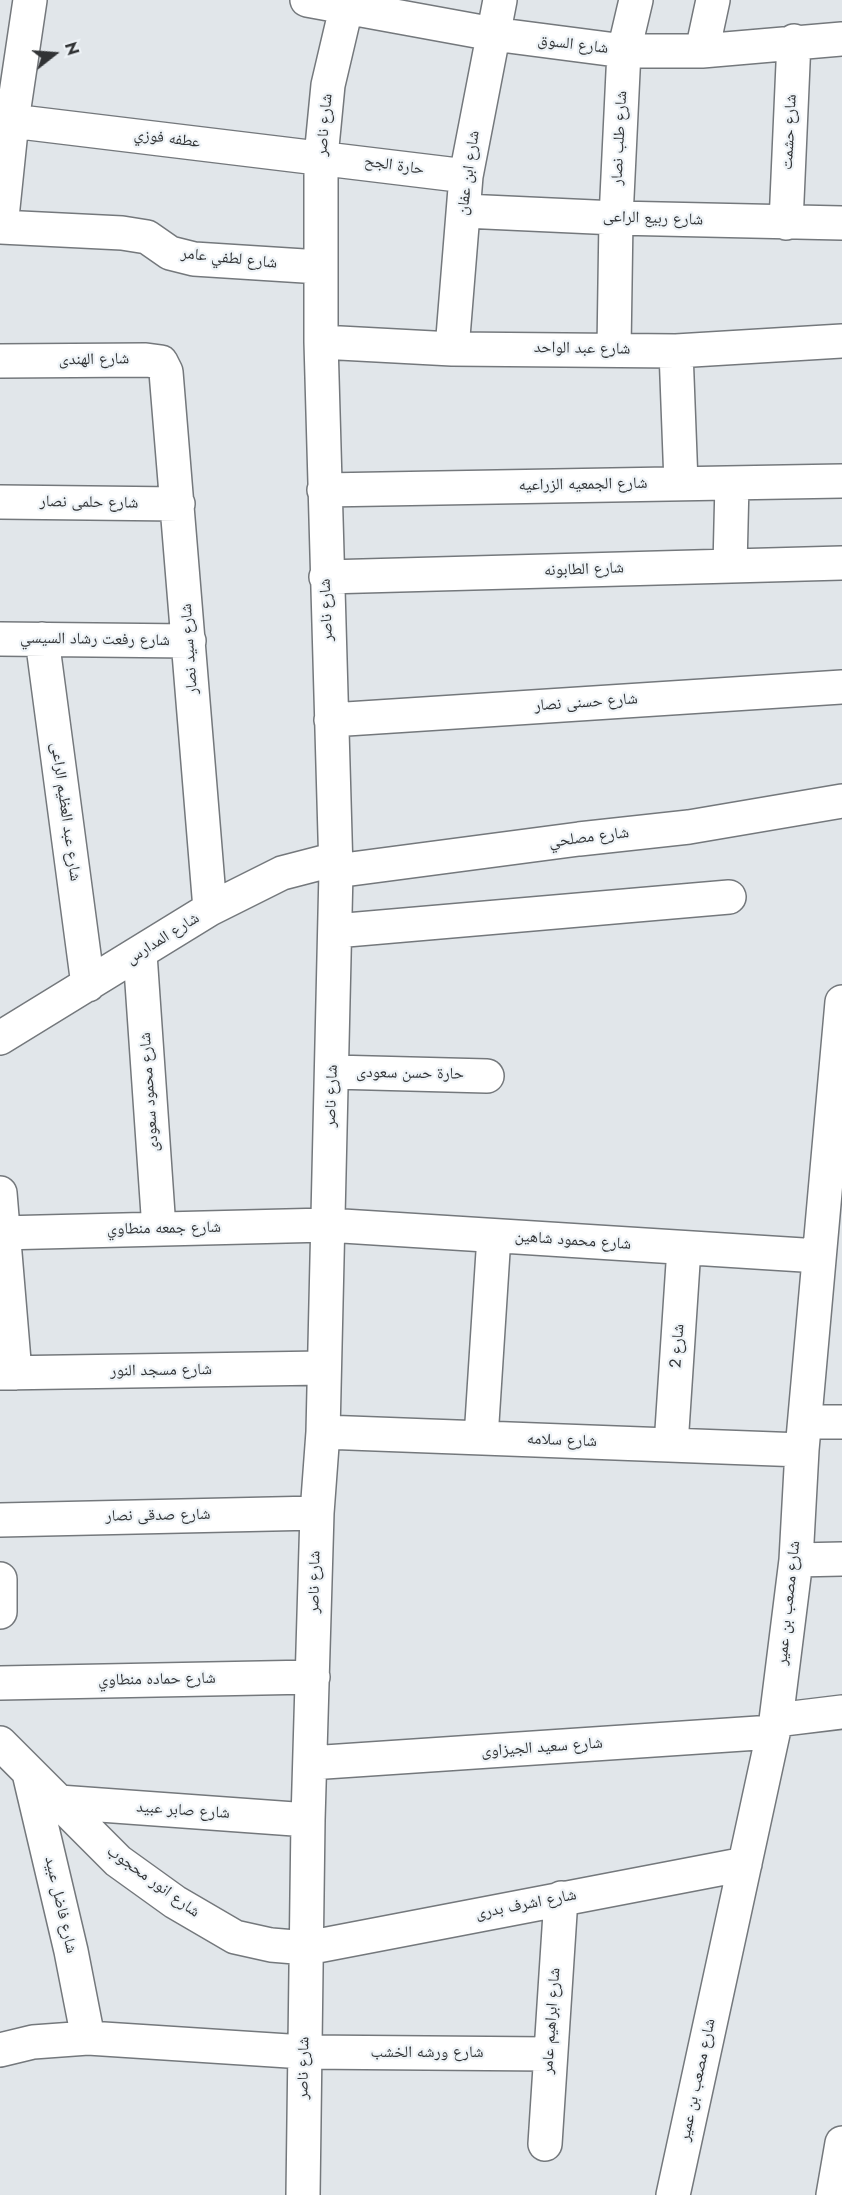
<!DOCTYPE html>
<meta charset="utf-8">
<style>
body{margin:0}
#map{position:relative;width:842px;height:2195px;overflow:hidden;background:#e1e6ea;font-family:Jost,sans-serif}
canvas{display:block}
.north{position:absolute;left:24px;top:24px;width:60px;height:60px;-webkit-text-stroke:4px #eef3f7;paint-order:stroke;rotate:73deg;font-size:16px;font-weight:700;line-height:24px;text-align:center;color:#313335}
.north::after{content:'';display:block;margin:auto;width:21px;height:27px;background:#313335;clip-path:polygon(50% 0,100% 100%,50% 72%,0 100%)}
</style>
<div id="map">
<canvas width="842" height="2195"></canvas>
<div class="north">N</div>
</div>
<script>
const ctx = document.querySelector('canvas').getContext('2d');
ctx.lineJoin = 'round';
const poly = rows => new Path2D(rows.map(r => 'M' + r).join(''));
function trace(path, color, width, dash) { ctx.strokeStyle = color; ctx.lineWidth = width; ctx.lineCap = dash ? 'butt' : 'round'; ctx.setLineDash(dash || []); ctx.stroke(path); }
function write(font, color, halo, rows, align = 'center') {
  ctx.font = font + ' Jost,"Noto Naskh Arabic",sans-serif'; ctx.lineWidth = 4.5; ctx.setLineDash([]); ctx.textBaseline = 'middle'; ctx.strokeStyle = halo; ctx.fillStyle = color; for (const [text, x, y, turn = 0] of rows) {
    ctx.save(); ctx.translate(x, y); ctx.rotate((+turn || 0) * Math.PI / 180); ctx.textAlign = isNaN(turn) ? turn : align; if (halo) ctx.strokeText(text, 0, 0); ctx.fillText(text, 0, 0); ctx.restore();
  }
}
const minor = poly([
 [307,0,493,34,624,51,702,51,842,39],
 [702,51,713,0],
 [12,121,466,176],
 [464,211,616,218,842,223],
 [786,223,794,41],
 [0,227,122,233,147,237,170,253,194,259,320,267],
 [1,227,12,121,30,0],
 [321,342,452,349,676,351,842,341],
 [452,349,466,176,500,0],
 [614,349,616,218,624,51,636,0],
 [676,351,681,483],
 [0,361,146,360,161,362,166,372,210,909],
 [324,490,842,481],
 [0,502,178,504],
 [730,566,732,483],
 [326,577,842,563],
 [0,639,189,641],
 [42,639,88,985],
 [331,720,842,687],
 [336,871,579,839,689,827,842,801],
 [335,931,729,897],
 [140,954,159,1229],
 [0,1038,210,909,282,873,336,859],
 [333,1072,487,1076],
 [0,1193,15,1373],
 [0,1233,327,1225,819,1256],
 [0,1373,323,1368],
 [805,1422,842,1422],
 [323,1432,802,1450],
 [481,1438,494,1236],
 [671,1445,684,1248],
 [0,1520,317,1513],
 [796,1560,842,1559],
 [0,1612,0,1579],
 [0,1683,313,1677],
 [776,1720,842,1712],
 [0,1743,118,1861,175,1902,235,1937,271,1945,307,1948,745,1864],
 [310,1763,773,1732],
 [29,1773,71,1951,88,2038],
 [59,1802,308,1820],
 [0,2050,33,2042,88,2038,304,2052,549,2054],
 [545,2144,561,1898],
 [303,2195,308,1820,317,1513,323,1432,336,871,321,342,321,157,328,85,348,0],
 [673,2195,776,1720,796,1560,802,1450,842,1002],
 [833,2195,842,2143]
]);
trace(minor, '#74787c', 36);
trace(minor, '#fff', 33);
write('16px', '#313335', '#eef3f7', [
 ["شارع السوق",573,45,7],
 ["شارع ناصر",325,125,-85],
 ["شارع حشمت",790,132,-87],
 ["شارع طلب نصار",620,138,-87],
 ["عطفه فوزي",167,139,7],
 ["حارة الجح",394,166,8],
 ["شارع ابن عفان",469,173,-82],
 ["شارع ربيع الراعى",653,219,2],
 ["شارع لطفي عامر",229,259,6],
 ["شارع عبد الواحد",582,349,1],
 ["شارع الهندى",94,360,-1],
 ["شارع الجمعيه الزراعيه",583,485,-1],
 ["شارع حلمى نصار",89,503,1],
 ["شارع الطابونه",584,570,-2],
 ["شارع ناصر",327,610,-92],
 ["شارع رفعت رشاد السيسي",95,640,1],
 ["شارع سيد نصار",190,649,-94],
 ["شارع حسنى نصار",586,703,-4],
 ["شارع عبد العظيم الراعى",65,812,82],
 ["شارع مصلحي",589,838,-7],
 ["شارع المدارس",163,939,-32],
 ["حارة حسن سعودى",410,1074,1],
 ["شارع محمود سعودى",150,1092,-94],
 ["شارع ناصر",332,1096,-88],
 ["شارع جمعه منطاوي",164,1229,-1],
 ["شارع محمود شاهين",573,1241,4],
 ["شارع 2",678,1346,-86],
 ["شارع مسجد النور",161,1371,-1],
 ["شارع سلامه",562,1441,2],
 ["شارع صدقى نصار",158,1516,-1],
 ["شارع ناصر",315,1582,-89],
 ["شارع مصعب بن عمير",789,1603,-84],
 ["شارع حماده منطاوي",157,1680,-1],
 ["شارع سعيد الجيزاوى",542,1748,-4],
 ["شارع صابر عبيد",183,1811,4],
 ["شارع انور محجوب",153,1882,36],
 ["شارع فاضل عبيد",60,1905,77],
 ["شارع اشرف بدرى",526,1905,-11],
 ["شارع ابراهيم عامر",552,2021,-86],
 ["شارع ورشه الخشب",427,2053],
 ["شارع ناصر",304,2068,-89],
 ["شارع مصعب بن عمير",698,2080,-78]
]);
</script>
